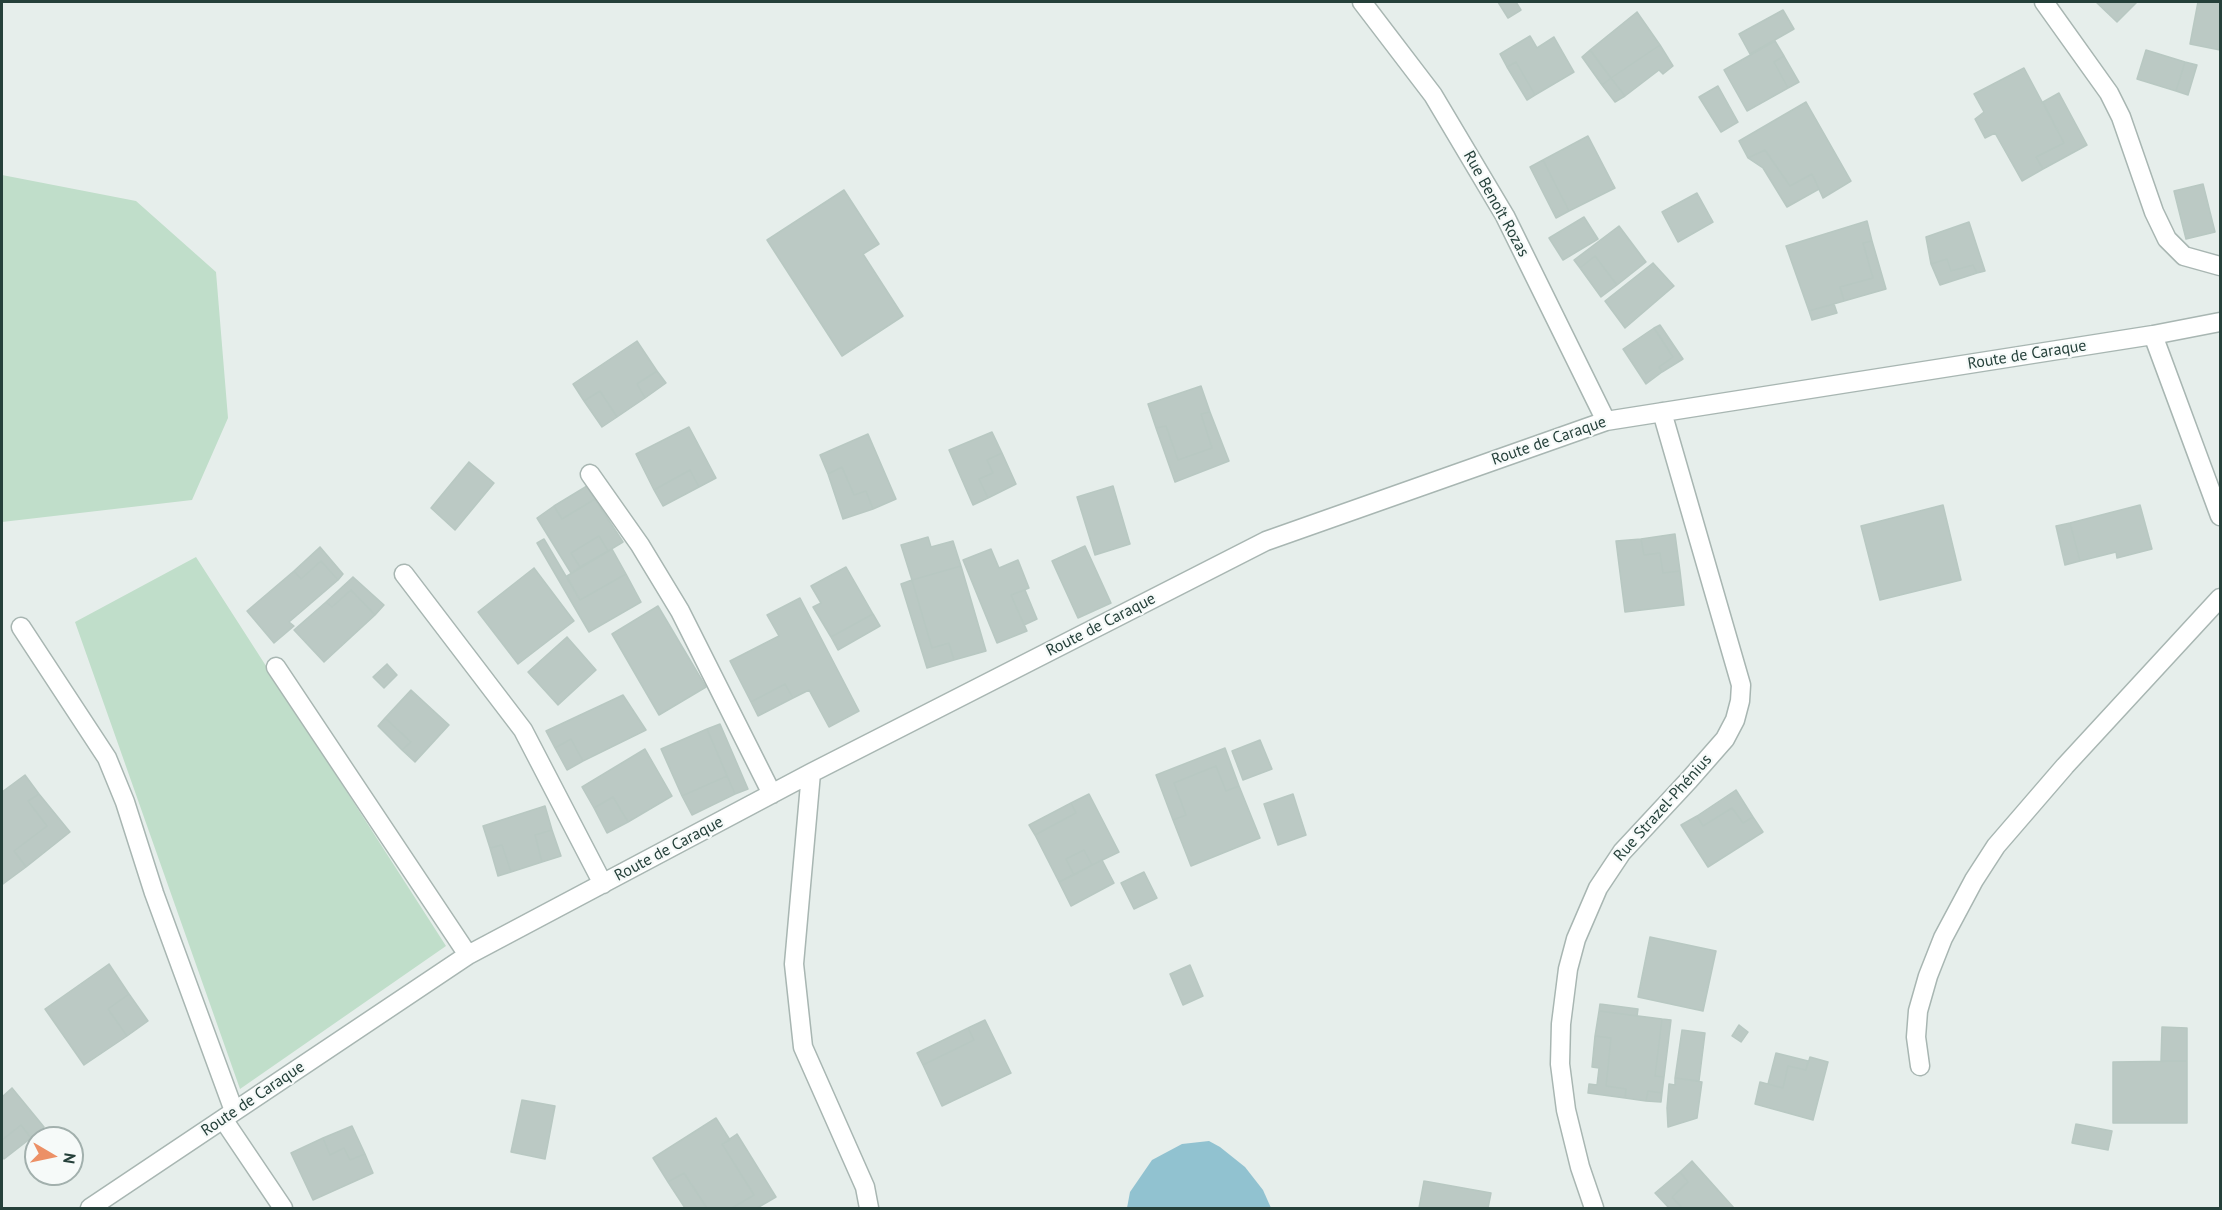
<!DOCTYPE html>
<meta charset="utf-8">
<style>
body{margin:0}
#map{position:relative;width:2222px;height:1210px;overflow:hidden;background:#e6eeeb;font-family:"PT Sans",sans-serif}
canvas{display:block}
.frame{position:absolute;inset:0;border:3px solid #25403a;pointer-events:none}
.north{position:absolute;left:24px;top:1126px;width:60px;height:60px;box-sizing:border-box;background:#f6faf9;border:2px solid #a2b0ad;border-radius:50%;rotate:99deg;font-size:16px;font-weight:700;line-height:24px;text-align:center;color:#25403a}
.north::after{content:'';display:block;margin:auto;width:21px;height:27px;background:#ec9066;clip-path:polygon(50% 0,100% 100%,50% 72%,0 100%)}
</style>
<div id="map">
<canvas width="2222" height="1210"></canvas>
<div class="frame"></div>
<div class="north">N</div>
</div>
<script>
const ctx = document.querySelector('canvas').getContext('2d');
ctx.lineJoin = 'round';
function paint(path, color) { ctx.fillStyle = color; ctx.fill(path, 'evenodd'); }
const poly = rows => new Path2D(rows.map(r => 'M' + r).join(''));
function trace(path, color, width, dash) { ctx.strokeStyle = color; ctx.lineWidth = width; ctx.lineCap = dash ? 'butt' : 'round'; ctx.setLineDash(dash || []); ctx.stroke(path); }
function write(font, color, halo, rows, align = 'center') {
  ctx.font = font + ' "PT Sans",sans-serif'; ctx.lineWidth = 4.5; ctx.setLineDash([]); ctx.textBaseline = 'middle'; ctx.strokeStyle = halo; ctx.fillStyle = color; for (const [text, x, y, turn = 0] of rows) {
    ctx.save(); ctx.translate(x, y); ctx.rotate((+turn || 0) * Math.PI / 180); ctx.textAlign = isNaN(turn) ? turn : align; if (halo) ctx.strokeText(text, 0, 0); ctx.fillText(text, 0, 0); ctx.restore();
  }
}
paint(poly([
 [2,175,136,201,216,272,228,418,192,500,2,522],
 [196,557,446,946,240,1089,75,622]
]), '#c0deca');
paint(poly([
 [1209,1141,1220,1147,1245,1167,1263,1190,1271,1208,1127,1208,1130,1192,1152,1160,1182,1144]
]), '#91c2d0');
const building = poly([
 [1498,2,1516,2,1521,10,1508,18,1498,2],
 [2096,2,2137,2,2117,22,2096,2],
 [2198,2,2220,2,2220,50,2190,44,2198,2],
 [1783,10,1794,29,1750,54,1739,34,1783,10],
 [1637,12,1660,45,1611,78,1590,50,1637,12],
 [1530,36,1537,48,1554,37,1574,72,1535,95,1516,62,1507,67,1500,54,1530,36],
 [1775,41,1784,56,1774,62,1788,88,1747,111,1724,70,1775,41],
 [1660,45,1673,66,1663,74,1659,70,1625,96,1611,78,1660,45],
 [1590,50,1611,78,1602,85,1582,57,1590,50],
 [2146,50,2185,62,2176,91,2137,79,2146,50],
 [1784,56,1799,82,1788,88,1774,62,1784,56],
 [1516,62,1535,95,1527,100,1507,67,1516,62],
 [2185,62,2197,65,2188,95,2176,91,2185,62],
 [2024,68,2064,143,2036,157,2043,169,2022,181,1995,133,1985,138,1975,119,1984,112,1974,94,2024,68],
 [1611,78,1625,96,1615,102,1602,85,1611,78],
 [1718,86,1738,122,1721,132,1699,97,1718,86],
 [2059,93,2087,145,2043,169,2036,157,2064,143,2043,102,2059,93],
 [1806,102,1851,181,1823,198,1812,174,1790,186,1765,150,1748,158,1739,141,1806,102],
 [1588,136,1615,188,1569,211,1543,160,1588,136],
 [1765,150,1790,186,1812,174,1819,189,1787,207,1763,168,1748,158,1765,150],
 [1543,160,1569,211,1556,218,1530,167,1543,160],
 [2203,184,2215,232,2186,239,2174,191,2203,184],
 [844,190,879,244,863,254,903,316,842,356,767,240,844,190],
 [1697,193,1713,222,1678,242,1662,212,1697,193],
 [1584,217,1598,239,1563,260,1549,238,1584,217],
 [1867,221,1872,241,1863,243,1873,278,1840,287,1844,301,1809,311,1786,246,1867,221],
 [1969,222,1985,271,1977,273,1973,265,1951,271,1947,259,1931,264,1926,237,1969,222],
 [1619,226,1646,262,1617,285,1595,256,1580,268,1574,260,1619,226],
 [1872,241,1886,289,1844,301,1840,287,1873,278,1863,243,1872,241],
 [1595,256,1617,285,1601,297,1580,268,1595,256],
 [1947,259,1951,271,1973,265,1977,273,1940,285,1931,264,1947,259],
 [1653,263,1674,286,1625,328,1605,301,1653,263],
 [1834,304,1837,313,1812,320,1809,311,1834,304],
 [1660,325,1683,359,1662,372,1659,367,1673,357,1654,328,1660,325],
 [1654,328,1673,357,1659,367,1662,372,1646,384,1623,349,1654,328],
 [637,341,657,371,637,384,645,398,617,417,600,391,584,401,573,384,637,341],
 [657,371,666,383,645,398,637,384,657,371],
 [1201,386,1210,412,1201,414,1212,448,1178,460,1166,426,1156,428,1148,404,1201,386],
 [600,391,617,417,602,427,584,401,600,391],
 [1210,412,1229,461,1175,482,1156,428,1166,426,1178,460,1212,448,1201,414,1210,412],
 [689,427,716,478,699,487,690,470,654,490,636,454,689,427],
 [992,432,1002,453,987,460,993,473,979,479,988,498,973,505,949,450,992,432],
 [868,434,896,499,873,509,866,491,854,495,842,467,828,474,820,455,868,434],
 [1002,453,1016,484,988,498,979,479,993,473,987,460,1002,453],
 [469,462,494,483,455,530,431,508,469,462],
 [842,467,854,495,866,491,873,509,843,519,828,474,842,467],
 [690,470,699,487,663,506,654,490,690,470],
 [587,486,595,499,562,519,554,506,587,486],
 [1113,486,1130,544,1095,555,1077,497,1113,486],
 [595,499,623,542,608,551,599,536,571,553,580,567,571,573,537,518,554,506,562,519,595,499],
 [1943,505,1961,580,1880,600,1861,526,1943,505],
 [2140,505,2152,549,2117,558,2116,552,2080,561,2070,523,2140,505],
 [2070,523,2080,561,2065,565,2056,526,2070,523],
 [1675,534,1680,571,1663,573,1660,553,1644,555,1641,539,1675,534],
 [599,536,608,551,580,567,571,553,599,536],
 [928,537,931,547,953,541,961,566,912,580,901,545,928,537],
 [544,539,580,600,626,574,641,602,589,632,537,543,544,539],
 [1641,539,1644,555,1660,553,1663,573,1680,571,1684,605,1625,612,1616,541,1641,539],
 [1085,546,1111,603,1078,618,1052,561,1085,546],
 [320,547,343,574,338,580,321,561,301,579,294,571,320,547],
 [612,549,626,574,580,600,567,576,612,549],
 [991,549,999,568,1018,560,1029,588,1011,595,1027,631,997,643,963,560,991,549],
 [321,561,338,580,289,622,294,626,274,643,247,611,294,571,301,579,321,561],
 [961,566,986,651,954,660,949,643,932,648,912,580,961,566],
 [846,567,873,614,831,637,813,607,821,603,811,586,846,567],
 [534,568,574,621,518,664,478,612,534,568],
 [353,577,384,605,375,615,351,590,332,607,326,602,353,577],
 [912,580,932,648,949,643,954,660,927,668,901,584,912,580],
 [351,590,375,615,324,662,294,630,326,602,332,607,351,590],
 [1025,590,1037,619,1024,625,1011,595,1025,590],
 [800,598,859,711,829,727,809,690,793,698,785,684,751,702,730,661,779,636,767,615,800,598],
 [658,606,706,687,659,715,612,634,658,606],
 [873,614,880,626,838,650,831,637,873,614],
 [567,637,596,670,558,705,528,672,567,637],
 [387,664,397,675,384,688,373,677,387,664],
 [785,684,793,698,758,716,751,702,785,684],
 [411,690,449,725,415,762,402,750,411,742,385,718,411,690],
 [623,695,646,730,583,761,571,739,555,748,546,731,623,695],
 [385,718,411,742,402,750,378,726,385,718],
 [720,724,748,789,735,794,707,729,720,724],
 [707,729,727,776,682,796,661,749,707,729],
 [571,739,583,761,567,770,555,748,571,739],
 [1260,740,1272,769,1243,780,1232,751,1260,740],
 [1225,748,1239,786,1226,791,1216,766,1174,783,1186,815,1173,820,1156,775,1225,748],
 [645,749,672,796,628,822,613,797,594,808,582,787,645,749],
 [1216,766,1226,791,1239,786,1260,838,1191,866,1173,820,1186,815,1174,783,1216,766],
 [25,775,39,794,28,801,47,826,14,851,26,867,3,884,2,792,25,775],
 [727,776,735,794,692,815,682,796,727,776],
 [1736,790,1753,817,1743,823,1732,808,1703,826,1697,816,1736,790],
 [39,794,70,832,26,867,14,851,47,826,28,801,39,794],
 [1089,794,1119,852,1092,865,1084,850,1066,859,1074,875,1059,882,1035,835,1076,813,1071,803,1089,794],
 [1293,794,1306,835,1278,845,1264,804,1293,794],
 [613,797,628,822,607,833,594,808,613,797],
 [1071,803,1076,813,1035,835,1029,825,1071,803],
 [545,806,552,830,535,835,542,862,511,872,502,845,490,848,483,826,545,806],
 [1732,808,1743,823,1753,817,1763,832,1708,867,1681,825,1697,816,1703,826,1732,808],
 [552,830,561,856,542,862,535,835,552,830],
 [502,845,511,872,498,876,490,848,502,845],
 [1084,850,1092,865,1074,875,1066,859,1084,850],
 [1102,860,1114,883,1071,906,1059,882,1102,860],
 [1144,872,1157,898,1134,909,1121,883,1144,872],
 [1650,937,1716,951,1703,1011,1638,997,1650,937],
 [109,964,129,994,108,1009,127,1036,84,1065,45,1009,109,964],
 [1190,965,1203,996,1183,1005,1170,974,1190,965],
 [129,994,148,1021,127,1036,108,1009,129,994],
 [1600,1004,1638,1009,1637,1016,1599,1011,1600,1004],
 [1599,1011,1662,1019,1655,1076,1664,1077,1662,1093,1648,1091,1646,1101,1625,1098,1626,1089,1606,1086,1611,1038,1595,1036,1599,1011],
 [1662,1019,1671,1020,1664,1077,1655,1076,1662,1019],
 [985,1020,1011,1073,942,1106,923,1065,974,1040,968,1028,985,1020],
 [1739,1025,1748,1032,1741,1042,1732,1036,1739,1025],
 [2162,1027,2187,1028,2187,1061,2161,1061,2162,1027],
 [968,1028,974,1040,923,1065,917,1053,968,1028],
 [1682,1030,1705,1033,1699,1081,1675,1078,1682,1030],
 [1595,1036,1611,1038,1606,1086,1626,1089,1625,1098,1588,1093,1589,1084,1597,1085,1599,1068,1592,1067,1595,1036],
 [1776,1053,1808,1061,1806,1070,1788,1066,1783,1088,1768,1084,1776,1053],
 [1810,1057,1828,1062,1813,1120,1755,1104,1760,1082,1783,1088,1788,1066,1806,1070,1810,1057],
 [2187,1061,2187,1123,2113,1123,2113,1062,2187,1061],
 [1675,1078,1702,1082,1697,1118,1668,1127,1667,1108,1669,1084,1675,1085,1675,1078],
 [12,1088,44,1127,31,1138,21,1125,2,1140,2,1097,12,1088],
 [1648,1091,1662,1093,1661,1102,1646,1101,1648,1091],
 [522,1100,555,1106,545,1159,511,1152,522,1100],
 [716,1118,730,1140,722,1144,754,1195,732,1208,707,1208,684,1173,668,1182,653,1158,716,1118],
 [2076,1124,2112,1131,2108,1150,2072,1143,2076,1124],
 [21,1125,31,1138,4,1159,2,1157,2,1140,21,1125],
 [352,1126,365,1154,350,1160,344,1148,330,1155,323,1138,352,1126],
 [737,1134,776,1197,757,1208,732,1208,754,1195,722,1144,737,1134],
 [323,1138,330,1155,344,1148,350,1160,365,1154,373,1173,313,1200,291,1153,323,1138],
 [1692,1161,1734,1208,1682,1208,1672,1197,1688,1182,1680,1172,1692,1161],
 [1680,1172,1688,1182,1672,1197,1682,1208,1669,1208,1655,1193,1680,1172],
 [684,1173,706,1207,704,1208,685,1208,668,1182,684,1173],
 [1424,1181,1491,1193,1488,1208,1419,1208,1424,1181]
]);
paint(building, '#bbc9c4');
trace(building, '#b8c8c2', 1.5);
const minor = poly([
 [1362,2,1433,95,1505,216,1606,421],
 [2044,2,2109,93,2121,117,2154,212,2167,239,2184,256,2220,266],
 [2153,335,2220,516],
 [590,474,640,545,680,611,772,794],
 [404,574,523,730,603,884],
 [21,627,107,758,125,802,154,893,234,1111],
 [276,667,468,955],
 [811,773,794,964,803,1047,865,1187,869,1208],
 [1920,1066,1916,1037,1918,1011,1928,976,1943,938,1974,880,1996,846,2065,766,2220,598],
 [223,1119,283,1208],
 [90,1208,468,955,811,773,1266,541,1606,421,2153,335,2220,322],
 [1594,1208,1580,1167,1566,1110,1560,1064,1561,1024,1568,969,1576,939,1598,888,1622,852,1689,780,1725,739,1735,720,1740,701,1741,685,1662,412]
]);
trace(minor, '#a8b6b2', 21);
trace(minor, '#fff', 18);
write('16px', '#25403a', '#f6faf9', [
 ["Rue Benoît Rozas",1496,204,61],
 ["Route de Caraque",2027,355,-9],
 ["Route de Caraque",1549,441,-19],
 ["Route de Caraque",1101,625,-27],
 ["Rue Strazel-Phénius",1663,808,-48],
 ["Route de Caraque",669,849,-28],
 ["Route de Caraque",253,1099,-34]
]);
</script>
